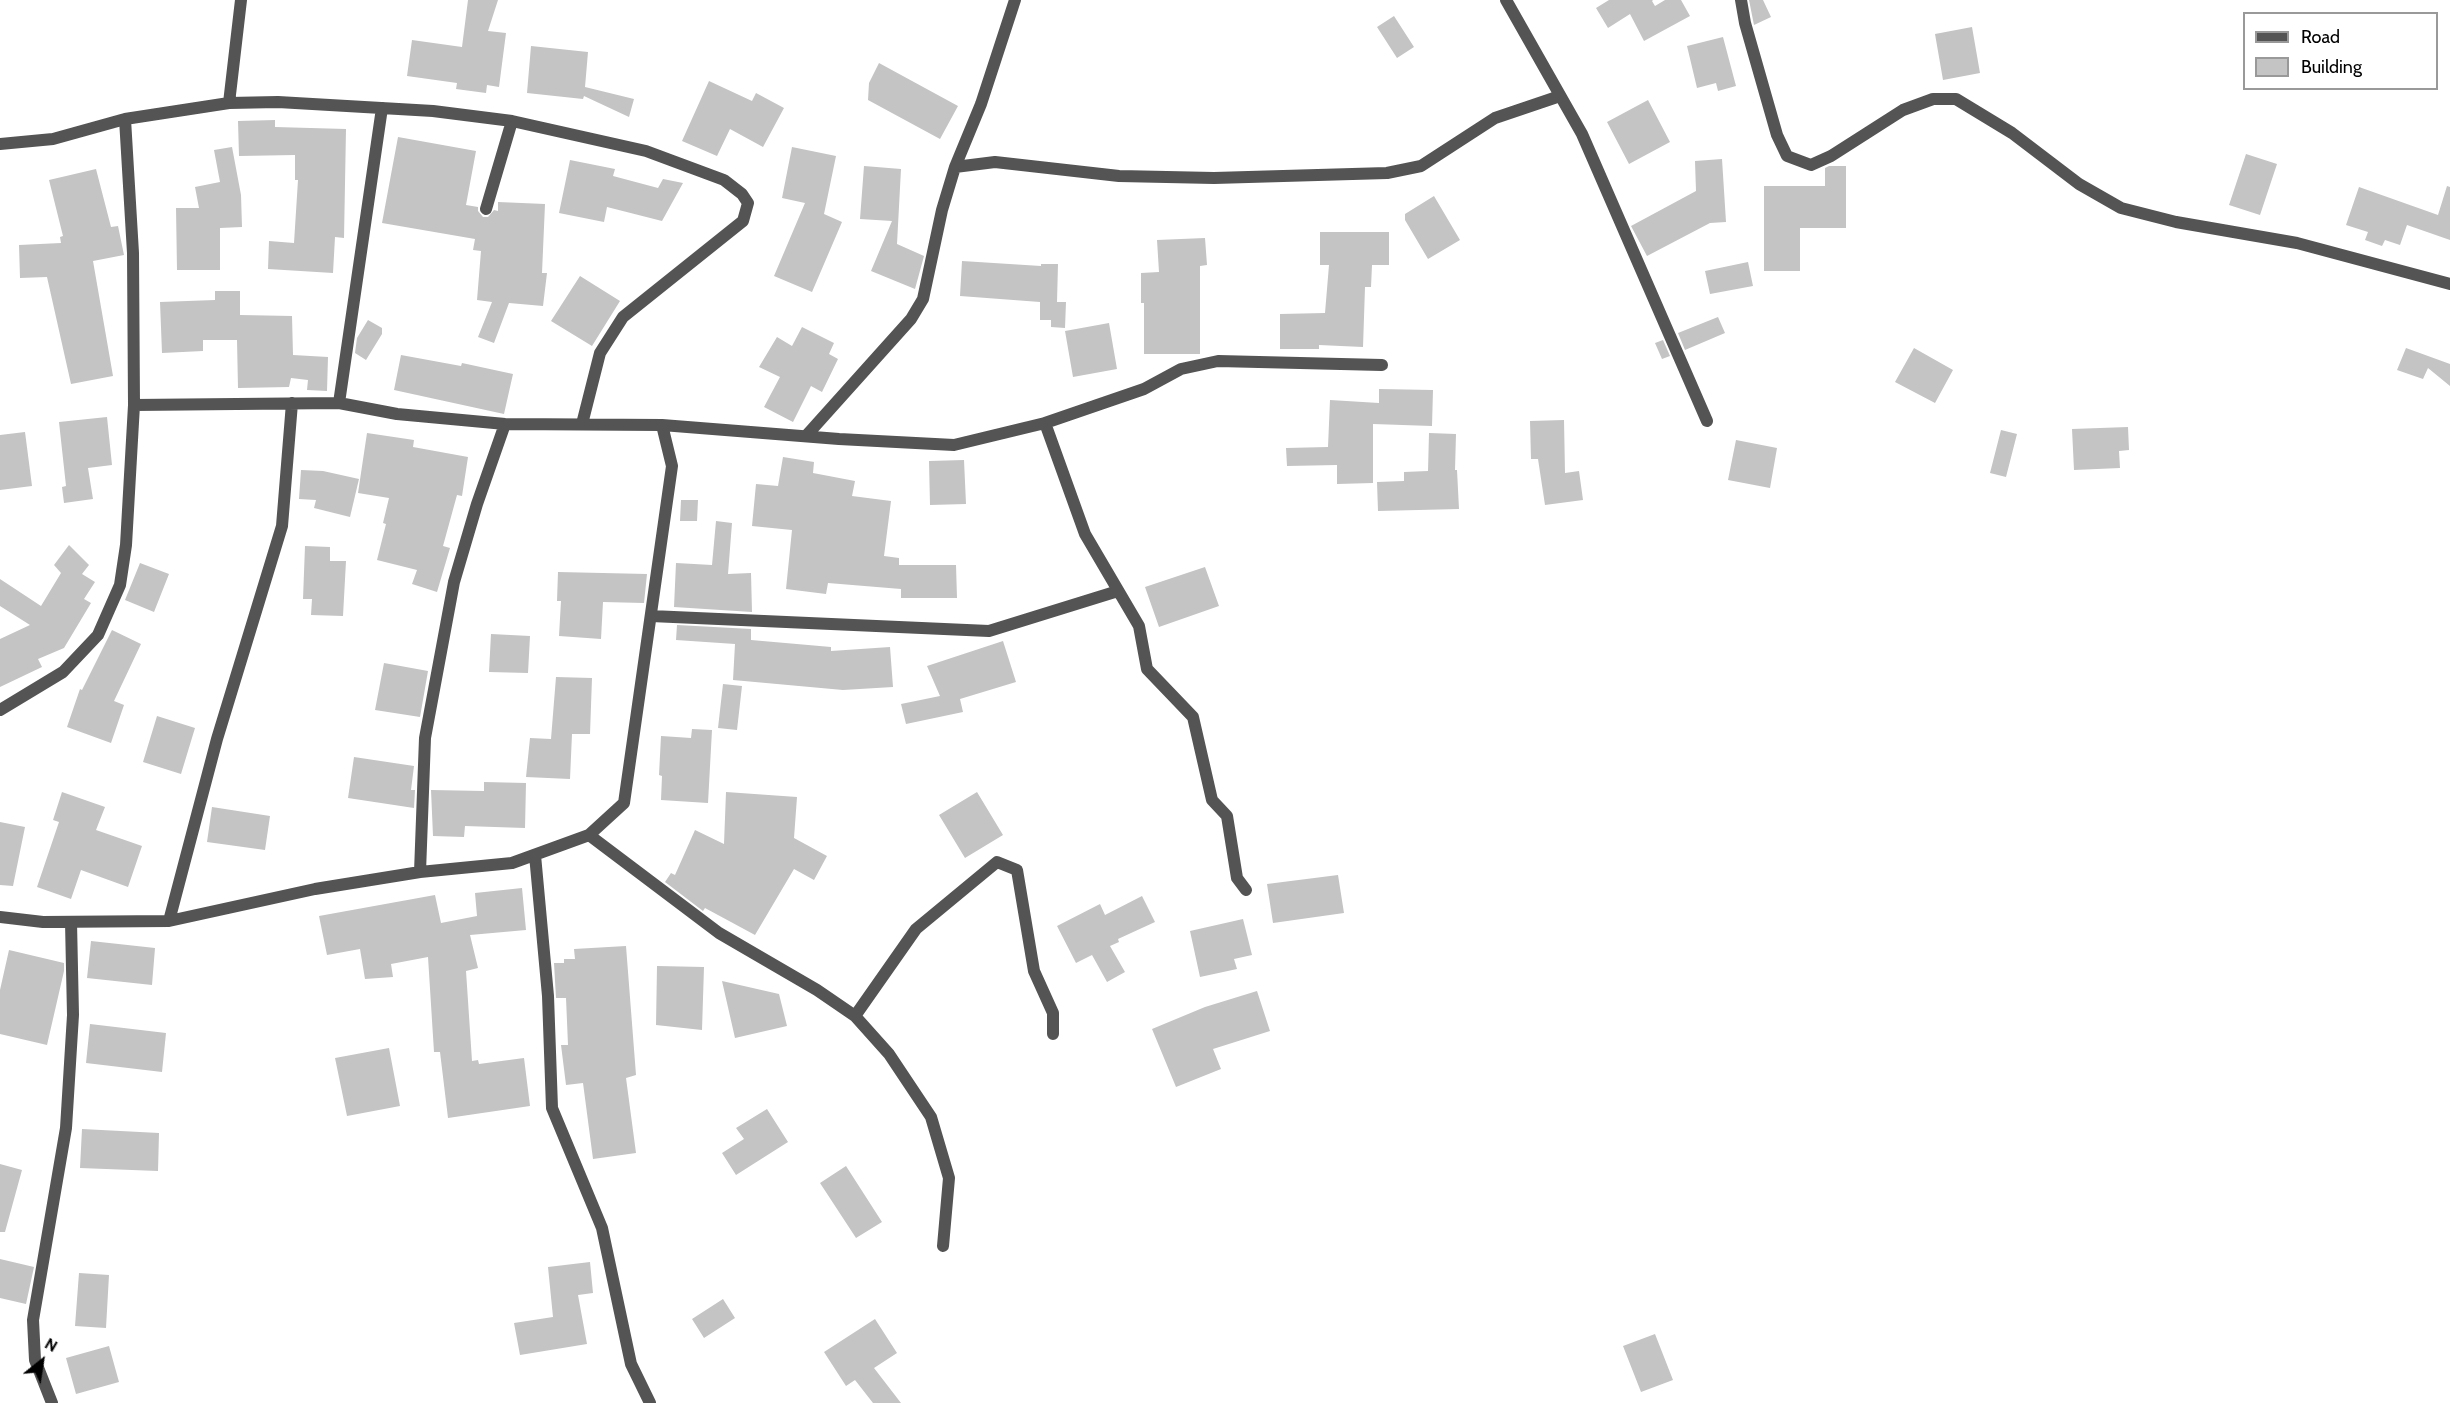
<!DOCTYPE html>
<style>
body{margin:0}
#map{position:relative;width:2450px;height:1403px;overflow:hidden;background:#fff;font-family:Cabin,sans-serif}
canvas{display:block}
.legend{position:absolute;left:2243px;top:12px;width:195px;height:78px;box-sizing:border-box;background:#fff;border:2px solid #999;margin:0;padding:8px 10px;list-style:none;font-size:18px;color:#000}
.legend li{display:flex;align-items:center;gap:12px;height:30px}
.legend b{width:30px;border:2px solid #999}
.north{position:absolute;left:12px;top:1331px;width:60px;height:60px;-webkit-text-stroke:4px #fff;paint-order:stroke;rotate:30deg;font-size:16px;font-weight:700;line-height:24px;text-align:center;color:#000}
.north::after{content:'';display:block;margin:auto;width:21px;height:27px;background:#000;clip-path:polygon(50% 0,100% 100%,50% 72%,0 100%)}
</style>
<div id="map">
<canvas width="2450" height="1403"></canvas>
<ul class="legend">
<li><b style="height:8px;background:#545454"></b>Road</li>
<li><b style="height:16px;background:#c4c4c4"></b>Building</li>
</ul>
<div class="north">N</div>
</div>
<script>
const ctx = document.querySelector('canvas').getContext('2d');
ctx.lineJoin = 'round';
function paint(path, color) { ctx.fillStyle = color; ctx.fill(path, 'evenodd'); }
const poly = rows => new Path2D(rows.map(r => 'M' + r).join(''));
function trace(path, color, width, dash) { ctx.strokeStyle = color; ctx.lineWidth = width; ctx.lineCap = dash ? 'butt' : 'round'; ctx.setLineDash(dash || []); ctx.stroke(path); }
paint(poly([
 [468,0,498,0,488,31,506,33,499,87,487,85,486,93,456,89,457,83,407,76,412,40,462,47],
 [1609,0,1653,0,1652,1,1655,6,1665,0,1681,0,1690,16,1644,41,1630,14,1608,28,1596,8],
 [1749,0,1763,0,1771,17,1754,25],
 [1394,16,1414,47,1397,58,1377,27],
 [1972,27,1980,73,1943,80,1935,34],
 [1723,37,1736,86,1718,91,1716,83,1697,88,1687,46],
 [531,46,588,52,585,87,634,99,629,117,584,96,583,99,527,93],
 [879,63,958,106,940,139,868,100,869,83],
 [709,81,752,101,756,93,784,108,763,147,730,129,717,156,682,141],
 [1648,100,1670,142,1629,164,1607,122],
 [275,120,275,127,346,129,344,238,335,237,333,273,268,269,269,241,294,243,298,180,295,180,295,155,239,156,238,121],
 [398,137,476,151,466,205,478,207,478,211,483,217,488,217,494,210,498,211,498,202,545,204,542,273,547,273,543,306,509,303,494,343,478,337,492,302,477,300,481,251,473,250,475,239,382,223],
 [232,147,241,195,242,227,220,228,220,270,177,270,176,208,199,208,195,187,220,182,214,150],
 [792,147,836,156,824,214,842,222,812,292,774,276,805,203,782,198],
 [2246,154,2277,164,2260,215,2229,205],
 [1722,159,1726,222,1710,223,1647,256,1631,226,1696,191,1695,161],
 [570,160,615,169,613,176,658,188,663,179,683,183,662,221,607,207,604,222,559,213],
 [864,166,901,169,897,244,924,256,915,289,871,271,892,221,860,219],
 [1829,166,1846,166,1846,228,1800,228,1800,271,1764,271,1764,186,1825,186,1825,168],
 [96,169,111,227,118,226,124,255,93,261,113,376,71,384,47,277,20,278,19,245,61,243,60,237,63,236,49,180],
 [2447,186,2450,187,2450,240,2407,225,2400,245,2385,240,2382,246,2365,240,2368,232,2346,225,2359,187,2438,215],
 [1434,196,1460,240,1428,259,1405,220,1405,214],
 [1320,232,1389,232,1389,265,1372,265,1371,287,1365,287,1363,347,1319,345,1319,349,1280,349,1280,314,1325,313,1329,265,1320,265],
 [1205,238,1207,265,1200,266,1200,354,1144,354,1144,303,1141,303,1141,273,1159,272,1157,240],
 [962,261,1041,266,1041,264,1058,264,1057,302,1066,302,1065,328,1051,327,1051,320,1040,320,1040,302,960,296],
 [1748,262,1753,286,1710,294,1705,271],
 [580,276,620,301,592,346,551,321],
 [215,291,240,291,240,315,292,316,293,355,328,357,327,391,307,390,308,380,291,378,289,387,238,388,237,340,203,340,203,351,162,353,160,302,215,300],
 [1718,317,1725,333,1685,350,1678,333],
 [368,320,382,328,382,334,366,360,355,353,357,338],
 [1109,323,1117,369,1073,377,1065,331],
 [802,327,834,343,829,354,838,359,822,392,811,386,793,422,764,407,780,377,759,367,777,337,792,346],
 [1663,340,1670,356,1662,359,1655,343],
 [1914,348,1953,370,1935,403,1895,382],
 [2406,348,2450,364,2450,386,2428,368,2423,379,2397,370],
 [401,355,461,366,462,363,513,374,504,414,394,390],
 [1379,389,1433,390,1432,426,1373,424,1373,483,1337,484,1337,465,1287,466,1286,448,1328,447,1330,400,1379,403],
 [107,417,112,465,88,468,93,499,64,503,62,487,66,486,59,422],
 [1564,420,1565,473,1579,471,1583,500,1545,505,1538,459,1531,459,1530,421],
 [2128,427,2129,450,2119,451,2120,468,2074,470,2072,429],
 [2001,430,2017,434,2006,477,1990,473],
 [25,432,32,486,0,490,0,435],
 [367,433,414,440,413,447,468,457,462,496,457,495,443,546,450,548,437,592,412,584,417,570,377,560,386,524,383,523,389,498,358,493],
 [1429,433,1456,434,1455,470,1457,470,1459,509,1378,511,1377,482,1404,481,1404,472,1428,471],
 [1736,440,1777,448,1770,488,1728,480],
 [783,457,814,462,813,473,855,481,852,496,891,501,884,556,899,558,899,565,956,565,957,598,901,598,901,589,828,583,826,594,786,589,792,530,752,526,756,484,778,486],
 [964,460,966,504,930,505,929,461],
 [301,470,323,471,359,479,350,517,314,508,316,500,299,499],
 [681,500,698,500,697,521,680,521],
 [716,521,732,523,728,574,751,573,752,612,674,607,676,563,712,565],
 [69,545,89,565,82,574,95,582,84,599,91,603,64,648,38,659,42,667,0,687,0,639,30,625,0,606,0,579,41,606,61,573,54,565],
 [305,546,330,547,330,561,346,561,343,616,311,615,312,599,303,599],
 [140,563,169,574,154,612,125,600],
 [1205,567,1219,606,1159,627,1145,587],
 [558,572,647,574,644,603,603,602,601,639,559,636,561,601,557,601],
 [677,625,751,629,751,640,831,647,831,651,890,647,893,687,843,690,733,680,735,644,676,640],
 [112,630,141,644,114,701,124,705,111,743,67,727,80,689,82,690],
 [491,634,530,636,528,673,489,672],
 [1003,641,1016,682,960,699,963,712,906,724,901,704,940,696,927,666],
 [384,663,428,671,420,717,375,710],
 [556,677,592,678,590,734,572,734,570,779,526,777,530,738,551,739],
 [723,684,742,686,737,730,718,728],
 [157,716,195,728,181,774,143,762],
 [692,729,712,730,708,803,661,800,662,776,659,775,661,736,691,738],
 [354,757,414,766,411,790,415,790,414,808,348,798],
 [484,782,526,783,525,828,465,826,464,837,433,836,431,790,484,791],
 [62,792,105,807,96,830,142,846,128,887,81,870,71,899,37,887,59,822,53,820],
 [726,792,797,797,794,838,827,856,814,880,794,869,755,935,705,908,703,911,665,882,671,873,675,875,695,830,724,844],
 [977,792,1003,835,965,858,939,815],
 [212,807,270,816,265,850,207,842],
 [0,822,25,827,13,886,0,885],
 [1338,875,1344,913,1273,923,1267,884],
 [522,888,526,930,470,935,478,968,466,971,472,1061,478,1060,479,1064,524,1058,530,1106,448,1118,440,1052,434,1052,428,957,391,964,393,977,365,979,360,949,327,955,319,916,435,895,441,923,477,916,475,893],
 [1142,896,1155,922,1118,939,1119,942,1110,946,1125,972,1107,982,1092,955,1076,963,1057,926,1100,904,1105,915],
 [1243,919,1252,955,1234,959,1237,969,1200,977,1190,931],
 [91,941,155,948,152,985,87,978],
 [626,946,636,1075,626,1078,636,1153,593,1159,583,1083,566,1085,561,1045,568,1045,566,998,556,998,554,963,564,963,564,959,575,959,574,949],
 [9,950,64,963,64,971,47,1045,0,1034,0,990],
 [657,966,704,967,702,1030,656,1025],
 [722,981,779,994,787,1026,735,1038],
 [1257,991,1270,1031,1213,1049,1221,1069,1176,1087,1152,1029,1205,1007],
 [90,1024,166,1033,162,1072,86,1063],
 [389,1048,400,1106,347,1116,335,1058],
 [767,1109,788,1142,736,1175,722,1153,744,1139,736,1128],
 [82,1129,159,1133,158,1171,80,1168],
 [0,1164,22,1170,5,1232,0,1232],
 [846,1166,882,1222,856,1238,820,1183],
 [0,1259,34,1267,26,1304,0,1298],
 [590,1262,593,1293,578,1295,587,1344,520,1355,514,1323,553,1317,548,1267],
 [79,1273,109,1275,106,1328,75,1326],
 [723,1299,735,1318,704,1338,692,1319],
 [875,1319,897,1353,874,1368,901,1403,873,1403,855,1380,846,1386,824,1352],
 [1655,1334,1673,1380,1641,1392,1623,1346],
 [109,1346,119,1382,76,1394,66,1358]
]), '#c4c4c4');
trace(poly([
 [1506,0,1582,134,1707,421],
 [1741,0,1745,23,1777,135,1787,156,1811,165,1831,156,1903,110,1933,99,1956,99,2012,133,2079,184,2121,208,2176,222,2297,243,2450,284],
 [229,103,241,0],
 [0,144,53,139,125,119,229,103,278,102,433,111,512,121,646,151,724,180,742,194,748,203,743,221,623,317,600,353,582,424],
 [955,167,995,162,1119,176,1214,178,1387,173,1421,166,1495,118,1560,96],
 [486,209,512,121],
 [134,405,339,403],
 [1045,423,1085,534,1139,626,1147,669,1193,717,1212,800,1227,816,1237,878,1246,890],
 [662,425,839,439,954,445,1045,423,1144,389,1181,369,1218,361,1382,365],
 [806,436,911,319,923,299,942,210,955,167,981,104,1015,0],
 [651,616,989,631,1118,591],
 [0,710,63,672,98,635,120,585,126,545,134,405,133,253,125,119],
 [589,835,719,933,817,990,855,1016,889,1054,931,1117,949,1178,943,1246],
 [535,855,548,996,552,1108,602,1228,631,1364,650,1403],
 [420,872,425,738,454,582,477,504,505,424],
 [0,917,43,922,169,921,315,889,420,872,512,863,589,835,624,803,672,466,662,425,505,424,397,414,339,403,382,108],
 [169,921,217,739,282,526,292,403],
 [855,1016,916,929,997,862,1017,870,1034,971,1053,1013,1053,1034],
 [52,1403,35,1360,33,1320,66,1128,73,1015,71,922]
]), '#545454', 12);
</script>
